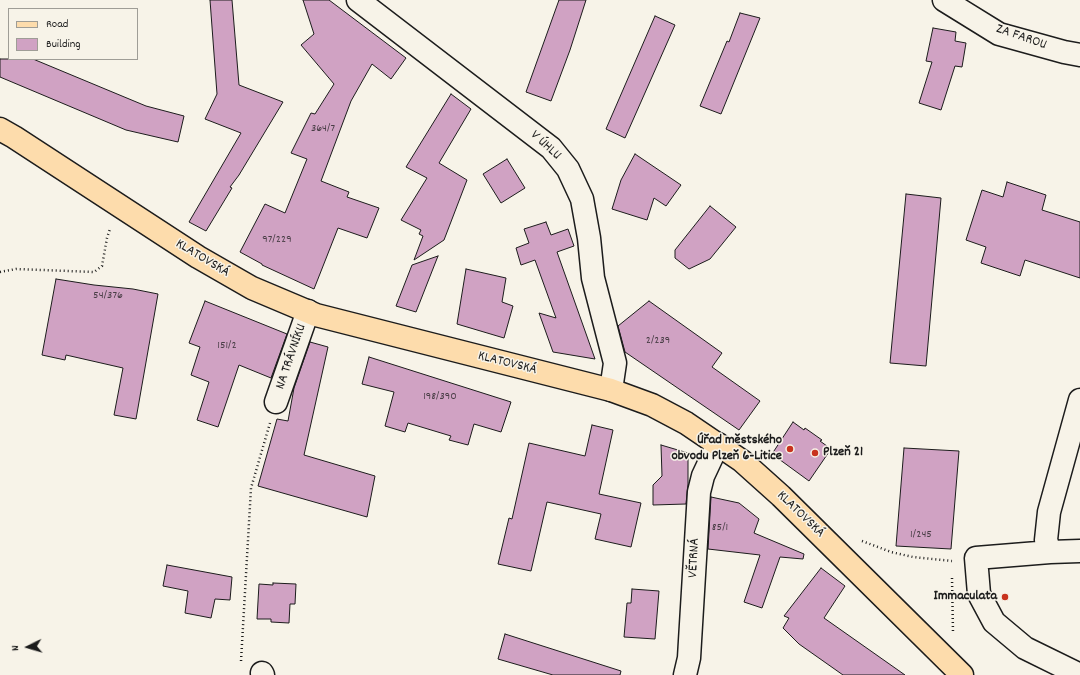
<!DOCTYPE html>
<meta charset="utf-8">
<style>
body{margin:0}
#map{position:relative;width:1080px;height:675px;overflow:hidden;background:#f7f3e8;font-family:Dekko,sans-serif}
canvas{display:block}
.legend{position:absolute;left:8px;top:8px;width:130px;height:52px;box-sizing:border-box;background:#f7f3e8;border:1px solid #9f9d96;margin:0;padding:5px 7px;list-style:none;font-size:12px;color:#1c1c1c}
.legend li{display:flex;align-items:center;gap:8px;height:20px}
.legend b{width:20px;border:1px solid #9f9d96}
.north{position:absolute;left:8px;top:627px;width:40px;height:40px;-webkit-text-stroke:3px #f7f3e8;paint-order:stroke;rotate:265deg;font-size:11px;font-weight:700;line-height:16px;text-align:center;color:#1c1c1c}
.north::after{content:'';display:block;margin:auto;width:14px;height:18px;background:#1c1c1c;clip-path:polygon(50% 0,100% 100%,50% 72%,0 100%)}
</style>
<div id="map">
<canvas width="1080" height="675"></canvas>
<ul class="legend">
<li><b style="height:5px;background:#fddcac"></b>Road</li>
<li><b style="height:11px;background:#d0a2c3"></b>Building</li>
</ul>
<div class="north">N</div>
</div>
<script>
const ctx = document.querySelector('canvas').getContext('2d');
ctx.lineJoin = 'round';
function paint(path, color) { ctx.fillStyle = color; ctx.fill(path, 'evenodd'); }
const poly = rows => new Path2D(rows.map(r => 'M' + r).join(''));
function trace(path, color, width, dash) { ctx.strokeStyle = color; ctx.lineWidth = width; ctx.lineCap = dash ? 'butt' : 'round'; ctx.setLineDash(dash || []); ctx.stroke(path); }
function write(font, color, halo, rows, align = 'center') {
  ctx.font = font + ' Dekko,sans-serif'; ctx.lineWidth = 3; ctx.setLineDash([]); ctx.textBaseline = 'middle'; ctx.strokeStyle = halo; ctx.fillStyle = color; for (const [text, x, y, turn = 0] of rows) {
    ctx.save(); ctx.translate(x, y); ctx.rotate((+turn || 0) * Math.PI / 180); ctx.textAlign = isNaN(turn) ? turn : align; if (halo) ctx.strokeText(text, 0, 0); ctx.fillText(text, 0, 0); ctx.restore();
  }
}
const building = poly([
 [210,0,232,0,239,85,283,102,239,175,230,187,232,188,206,231,189,222,241,133,205,119,217,94,210,0],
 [303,0,329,0,406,58,391,79,372,64,351,101,321,181,349,192,347,197,379,208,367,238,338,228,314,289,262,265,262,264,240,252,265,204,285,213,307,159,291,153,311,113,315,114,334,84,301,45,314,34,303,0],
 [559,0,586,0,570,50,551,101,526,92,559,0],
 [740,13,760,18,721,114,700,106,727,41,729,42,740,13],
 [655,16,675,25,625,138,606,129,655,16],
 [933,28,956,32,955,41,966,43,962,67,955,66,941,110,919,103,932,62,926,61,933,28],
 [0,59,33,59,146,106,184,116,178,142,126,130,0,77,0,59],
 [451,94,471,109,439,163,467,180,444,240,414,260,423,236,419,234,421,230,401,220,427,178,406,167,451,94],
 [635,154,681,185,666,206,654,198,647,220,612,209,621,180,635,154],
 [507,159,525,188,501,203,483,174,507,159],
 [1007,182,1046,195,1042,210,1080,222,1080,278,1025,260,1020,276,981,263,986,247,966,240,982,190,1003,197,1007,182],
 [906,194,941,198,926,366,890,363,906,194],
 [710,206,736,227,710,259,689,269,675,258,675,250,710,206],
 [546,222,551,235,568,229,574,246,557,252,595,359,553,352,539,313,556,318,535,260,521,265,516,248,529,243,524,229,546,222],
 [438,256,416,312,396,306,412,265,438,256],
 [466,269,506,278,502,302,513,306,504,338,457,324,466,269],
 [56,279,94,285,133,289,158,294,136,419,114,415,123,368,66,355,65,360,42,355,56,279],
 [205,301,287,334,271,378,239,365,218,427,197,420,209,382,191,375,200,347,189,343,205,301],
 [649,301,722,353,712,367,760,401,739,430,625,352,618,326,649,301],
 [310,342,328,347,304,455,375,476,367,517,258,486,277,419,288,421,294,388,310,342],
 [369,357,511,402,501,432,474,424,468,445,449,440,451,436,408,423,405,432,385,426,394,392,362,384,369,357],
 [793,422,804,430,805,428,822,440,820,441,831,449,809,481,772,454,793,422],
 [592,425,613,430,599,494,641,503,631,547,595,539,601,514,547,502,531,571,498,564,509,518,512,519,529,443,585,456,592,425],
 [661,445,688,453,688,484,686,504,653,505,653,485,662,476,661,445],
 [904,448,959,451,951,549,896,546,904,448],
 [711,497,739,503,759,519,754,533,804,554,803,559,780,557,762,608,744,602,760,555,708,549,711,497],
 [167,565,232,577,230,600,215,599,211,618,185,613,188,591,163,586,167,565],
 [821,568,845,586,824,618,905,675,843,675,799,644,783,628,789,618,784,616,821,568],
 [273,583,296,584,295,604,290,604,289,623,271,622,271,619,257,619,259,584,273,585,273,583],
 [632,589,659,591,655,639,624,637,627,603,631,603,632,589],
 [505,634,621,671,620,675,553,675,498,659,505,634]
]);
paint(building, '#d0a2c3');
trace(building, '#1c1c1c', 1);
const minor = poly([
 [358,0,551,148,568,169,582,199,589,238,593,278,615,363,611,390],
 [944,0,999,34,1064,52,1080,55],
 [1080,400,1049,512,1046,540,1050,552,1080,551],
 [276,402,308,311],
 [1050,552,976,558,979,594,994,622,1025,648,1080,675],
 [262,673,263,675],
 [685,675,689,658,690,641,699,492,703,476,718,444]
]);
const major = poly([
 [0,129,14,137,198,257,252,288,316,315,611,390,652,405,686,423,742,461,781,496,962,675]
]);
trace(minor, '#1c1c1c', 25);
trace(major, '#1c1c1c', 25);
trace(poly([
 [0,272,16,269,94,272,102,266,107,238,110,229],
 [862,541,891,552,913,557,952,561],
 [952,578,953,633],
 [241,661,251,488,270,423]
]), '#1c1c1c', 2.5, [1, 3]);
trace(minor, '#f7f3e8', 22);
trace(major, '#fddcac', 22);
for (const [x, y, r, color] of [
 [790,449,4,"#c8321e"],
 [815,453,4,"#c8321e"],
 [1005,597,4,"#c8321e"]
]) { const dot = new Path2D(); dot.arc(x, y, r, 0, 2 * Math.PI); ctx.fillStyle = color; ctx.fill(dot); trace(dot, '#f7f3e8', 1.5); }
write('12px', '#493e46', null, [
 ["364/7",323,129],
 ["97/229",277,240],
 ["54/376",108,296],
 ["2/239",658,341],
 ["151/2",227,346],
 ["198/390",440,397],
 ["85/1",720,528],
 ["1/245",921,535]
]);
write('14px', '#1c1c1c', '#f7f3e8', [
 ["ZA FAROU",1021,38,19],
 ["V ÚHLU",545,146,43],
 ["KLATOVSKÁ",202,259,31],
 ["NA TRÁVNÍKU",292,357,-71],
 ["KLATOVSKÁ",507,364,14],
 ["KLATOVSKÁ",800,515,44],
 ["VĚTRNÁ",695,558,-87]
]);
write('bold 14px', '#1c1c1c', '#f7f3e8', [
 ["Úřad městského",782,441],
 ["obvodu Plzeň 6-Litice",782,457],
 ["Plzeň 21",823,453,"left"],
 ["Immaculata",997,597]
], 'right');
</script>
